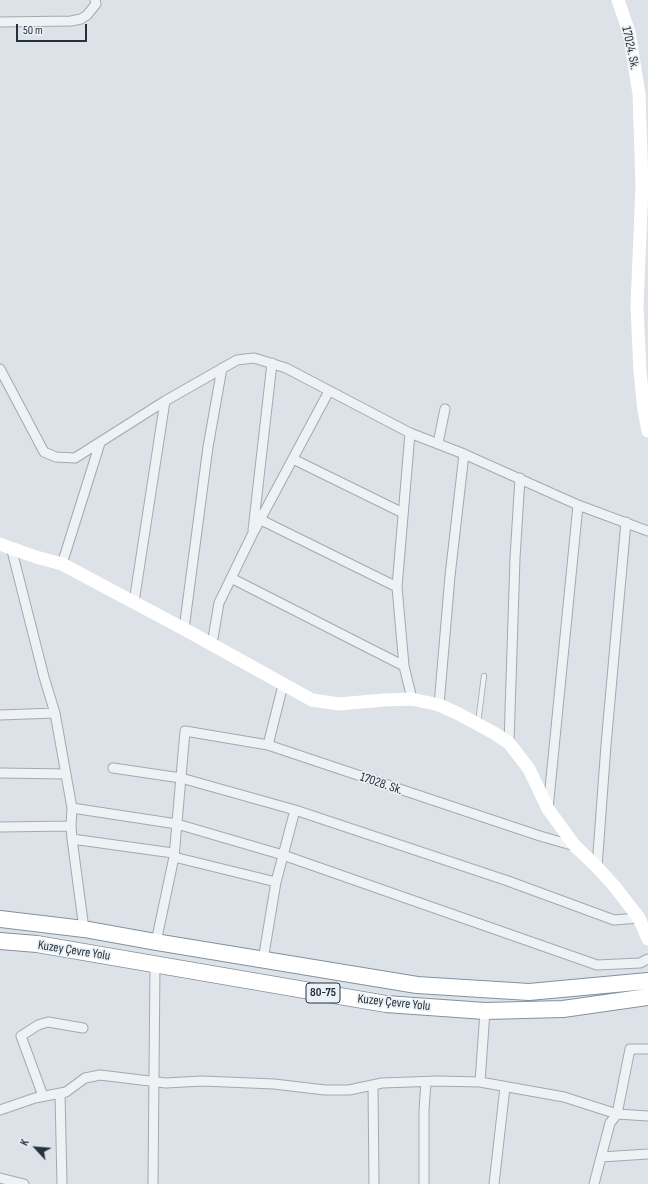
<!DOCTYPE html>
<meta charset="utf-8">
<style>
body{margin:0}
#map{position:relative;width:648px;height:1184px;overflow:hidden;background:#dce2e7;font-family:"Sofia Sans Condensed",sans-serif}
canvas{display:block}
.north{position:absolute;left:16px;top:1128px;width:40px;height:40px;-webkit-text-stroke:3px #ebf1f5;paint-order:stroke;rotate:296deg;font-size:11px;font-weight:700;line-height:16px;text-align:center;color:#24323f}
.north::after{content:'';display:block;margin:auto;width:14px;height:18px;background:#24323f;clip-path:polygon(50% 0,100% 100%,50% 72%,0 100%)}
.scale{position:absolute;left:16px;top:24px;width:71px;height:18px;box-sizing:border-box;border:2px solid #24323f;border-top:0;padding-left:5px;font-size:12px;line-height:14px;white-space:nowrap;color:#24323f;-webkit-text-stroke:3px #ebf1f5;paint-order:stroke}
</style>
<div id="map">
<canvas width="648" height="1184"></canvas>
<div class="north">K</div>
<div class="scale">50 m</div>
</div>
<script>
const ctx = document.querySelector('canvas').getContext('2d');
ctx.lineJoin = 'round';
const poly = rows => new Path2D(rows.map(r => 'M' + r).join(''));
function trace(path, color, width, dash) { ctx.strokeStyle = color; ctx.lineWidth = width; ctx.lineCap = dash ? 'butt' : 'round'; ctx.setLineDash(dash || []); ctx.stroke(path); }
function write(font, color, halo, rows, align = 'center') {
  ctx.font = font + ' "Sofia Sans Condensed",sans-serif'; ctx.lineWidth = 3.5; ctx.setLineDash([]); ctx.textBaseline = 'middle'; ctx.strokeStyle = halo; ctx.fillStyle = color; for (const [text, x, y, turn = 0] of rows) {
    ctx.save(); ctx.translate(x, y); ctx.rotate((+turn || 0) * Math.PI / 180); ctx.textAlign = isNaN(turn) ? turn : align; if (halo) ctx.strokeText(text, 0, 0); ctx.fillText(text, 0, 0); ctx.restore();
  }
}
const lane = poly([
 [478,723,484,676]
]);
const street = poly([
 [0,22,71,21,81,19,87,15,96,4,95,0],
 [0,369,44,452,56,457,75,458,165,401,237,360,254,358,286,368,410,433,464,454,578,505,648,531],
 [410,433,397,587,404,666,412,699],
 [438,443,445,409],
 [293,459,403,513],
 [261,520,397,587],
 [253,530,272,363],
 [11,547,44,677,55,713,72,808,71,826,72,839,84,929],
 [62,564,100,443],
 [231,578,404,666],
 [134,602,165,401],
 [184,629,208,447,222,368],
 [212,644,219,603,252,535,329,391],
 [439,705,450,576,464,454],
 [0,715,55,713],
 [509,743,515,558,520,478],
 [268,745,283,685],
 [113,768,181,778,295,810,508,881,614,920,639,918],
 [0,773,66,774],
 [72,808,177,824,283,855,597,965,640,963,648,959],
 [548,809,578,505],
 [0,827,71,826],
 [72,839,173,853],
 [174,857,276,882],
 [597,867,606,745,626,522],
 [156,942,174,857,185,731,268,745,540,836,575,846],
 [263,960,276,882,295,810],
 [480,1082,485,1011],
 [373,1085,374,1184],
 [60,1093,62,1184],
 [43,1096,21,1036,38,1025,48,1022,83,1028],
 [0,1110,35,1098,66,1092,85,1078,100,1075,166,1083,202,1081,274,1084,325,1090,349,1090,382,1083,438,1081,480,1082,564,1097,617,1114,648,1116],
 [601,1157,648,1154],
 [0,1178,24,1184],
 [153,1184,155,964],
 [424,1184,424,1110,426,1082],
 [494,1184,505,1087],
 [594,1184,610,1123,617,1114,630,1049,648,1049]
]);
const highway = poly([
 [0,919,84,929,156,942,417,985,529,992,648,981],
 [0,941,37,944,386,1004,485,1011,563,1009,648,997]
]);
trace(lane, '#a1aab1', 6);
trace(street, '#a1aab1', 11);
trace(highway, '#82929f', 18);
trace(lane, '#eff2f5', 4.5);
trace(street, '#eff2f5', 9);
trace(poly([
 [618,0,629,32,639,94,642,186,637,306,640,372,644,410,648,431],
 [0,544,36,557,62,564,184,629,312,700,339,704,384,700,412,699,439,705,457,713,494,733,509,743,529,769,548,809,575,846,597,867,615,887,639,918,648,939]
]), '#fff', 13);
trace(highway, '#fff', 16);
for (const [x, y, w] of [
 [323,993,34]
]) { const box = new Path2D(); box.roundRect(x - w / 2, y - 10, w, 20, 3); ctx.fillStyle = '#ebf1f5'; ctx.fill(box); trace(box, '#24323f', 1); }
write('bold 12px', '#24323f', null, [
 ["80-75",323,993]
]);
write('13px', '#24323f', '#ebf1f5', [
 ["17024. Sk.",630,48,78],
 ["17028. Sk.",381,784,19],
 ["Kuzey Çevre Yolu",74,951,9],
 ["Kuzey Çevre Yolu",394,1003,6]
]);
</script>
